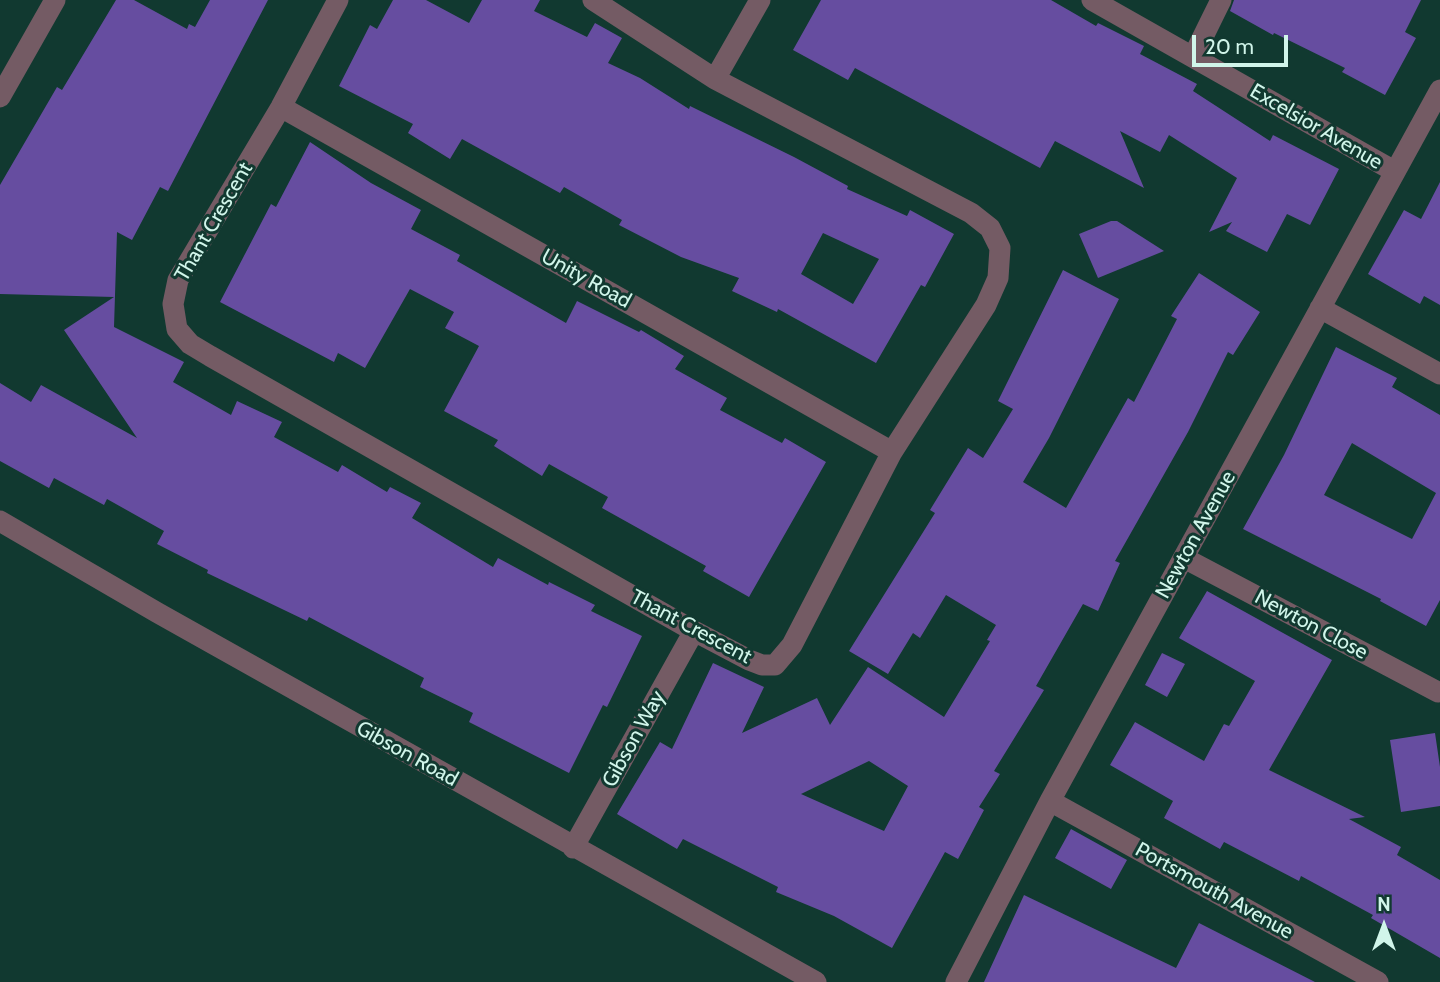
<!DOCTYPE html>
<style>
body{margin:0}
#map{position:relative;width:1440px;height:982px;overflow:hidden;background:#113930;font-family:Cabin,sans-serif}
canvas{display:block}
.north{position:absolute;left:1349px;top:891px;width:70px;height:70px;-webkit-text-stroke:5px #113930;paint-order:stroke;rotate:0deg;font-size:19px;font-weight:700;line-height:28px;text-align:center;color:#d1f5ea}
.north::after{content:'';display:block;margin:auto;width:24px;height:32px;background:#d1f5ea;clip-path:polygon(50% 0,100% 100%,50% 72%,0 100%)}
.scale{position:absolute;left:1192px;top:35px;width:96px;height:32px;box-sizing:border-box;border:4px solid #d1f5ea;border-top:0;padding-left:9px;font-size:21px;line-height:24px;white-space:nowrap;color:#d1f5ea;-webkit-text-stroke:5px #113930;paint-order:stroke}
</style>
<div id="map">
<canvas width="1440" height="982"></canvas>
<div class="north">N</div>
<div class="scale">20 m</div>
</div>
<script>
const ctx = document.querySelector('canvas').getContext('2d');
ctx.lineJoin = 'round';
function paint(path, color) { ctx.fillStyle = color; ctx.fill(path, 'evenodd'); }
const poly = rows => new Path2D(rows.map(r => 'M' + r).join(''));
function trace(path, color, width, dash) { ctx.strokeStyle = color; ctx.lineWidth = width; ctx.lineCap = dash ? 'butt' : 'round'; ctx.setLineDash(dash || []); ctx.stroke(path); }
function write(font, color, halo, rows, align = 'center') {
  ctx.font = font + ' Cabin,sans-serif'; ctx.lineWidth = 6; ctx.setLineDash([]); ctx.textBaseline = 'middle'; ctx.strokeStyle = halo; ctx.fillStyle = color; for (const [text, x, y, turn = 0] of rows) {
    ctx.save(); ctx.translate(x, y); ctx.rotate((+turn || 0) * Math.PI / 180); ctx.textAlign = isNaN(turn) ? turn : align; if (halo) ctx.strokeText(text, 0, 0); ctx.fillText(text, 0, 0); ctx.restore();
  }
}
paint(poly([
 [116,0,134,0,187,29,189,24,195,27,210,0,268,0,168,191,160,187,132,240,117,232,114,327,184,362,173,382,231,415,237,401,282,422,274,437,338,472,342,465,387,492,390,487,421,503,412,518,493,567,498,558,548,585,549,582,595,605,591,611,642,636,607,707,603,705,569,773,469,722,473,713,420,687,424,678,309,617,307,621,207,573,208,570,157,544,164,531,107,499,104,505,54,478,49,488,0,461,0,383,31,402,41,385,137,438,64,330,114,297,0,294,0,185,57,87,62,90],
 [393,0,426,0,469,23,482,0,540,0,534,11,587,37,595,23,622,38,608,63,640,78,689,109,690,106,794,157,848,186,847,189,907,216,910,210,954,234,925,287,921,285,876,363,778,309,777,312,732,291,739,278,681,257,619,225,622,220,564,187,560,193,462,139,450,159,408,133,413,124,339,86,370,25,377,29],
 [823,233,879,259,853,304,801,274],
 [821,0,1051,0,1096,26,1098,23,1144,46,1140,54,1197,84,1193,91,1270,141,1273,135,1339,169,1310,225,1287,214,1267,252,1226,231,1232,222,1209,232,1237,178,1169,135,1160,152,1120,131,1144,188,1055,141,1040,168,855,68,848,80,793,50],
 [1234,0,1421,0,1405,32,1416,38,1385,95,1342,72,1345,68,1274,33,1273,35,1230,11],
 [310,142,371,183,421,210,411,229,460,255,457,261,566,323,577,301,639,332,641,330,684,356,675,369,727,398,720,410,782,443,785,438,826,462,749,597,703,571,706,566,602,508,608,497,549,464,542,476,494,446,498,440,444,411,479,346,445,328,454,312,410,289,365,368,338,353,334,362,220,302,271,204,276,207],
 [1440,182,1440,305,1424,296,1420,304,1368,274,1404,210,1421,219],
 [1111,221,1117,221,1164,251,1098,278,1079,234],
 [1063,270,1119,299,1049,438,1023,482,1066,508,1128,398,1134,402,1177,319,1171,316,1199,273,1260,312,1233,355,1228,352,1188,432,1115,561,1120,563,1098,611,1083,604,1036,686,1044,690,994,771,1000,774,979,807,984,810,958,859,945,852,892,948,834,916,776,892,778,887,683,839,677,849,617,814,660,742,672,749,713,663,764,687,742,733,817,698,830,725,868,667,944,717,990,641,987,640,996,625,946,595,920,638,913,633,888,674,849,651,935,513,930,510,968,448,983,458,1013,409,998,401],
 [869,761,908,786,884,831,801,794],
 [1336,347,1397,378,1392,387,1440,415,1440,600,1426,626,1380,601,1381,599,1243,529,1284,455],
 [1352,443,1436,493,1412,539,1324,495],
 [1207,591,1332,660,1269,770,1365,817,1349,819,1401,847,1397,855,1440,880,1440,958,1371,918,1373,915,1301,876,1299,881,1224,842,1220,849,1164,818,1173,801,1110,765,1135,722,1204,761,1224,724,1229,726,1255,681,1179,638],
 [1162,653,1185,664,1167,697,1145,685],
 [1435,733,1440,767,1440,806,1401,812,1390,740],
 [1071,829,1127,860,1111,889,1055,858],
 [1024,895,1176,968,1199,923,1315,982,984,982]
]), '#664da0');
trace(poly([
 [338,0,281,107,178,280,173,304,177,329,190,344,210,356,694,631,749,660,762,665,775,665,792,645,892,452,986,305,998,278,1000,248,990,228,971,213,715,79,593,0],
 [1092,0,1394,171],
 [1193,57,1221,0],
 [715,79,760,0],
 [0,97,55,0],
 [281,107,892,452],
 [1320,308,1440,374],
 [0,521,158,613,816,982],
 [1184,558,1438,692],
 [1050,801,1378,982],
 [573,848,694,631],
 [956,982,1050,801,1440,90]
]), '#745b64', 21);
write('21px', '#d1f5ea', '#113930', [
 ["Excelsior Avenue",1316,127,30],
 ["Thant Crescent",214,222,-60],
 ["Unity Road",586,279,29],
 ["Newton Avenue",1196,535,-61],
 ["Newton Close",1311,625,28],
 ["Thant Crescent",691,627,28],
 ["Gibson Way",634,739,-61],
 ["Gibson Road",407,754,29],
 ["Portsmouth Avenue",1214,891,29]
]);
</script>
